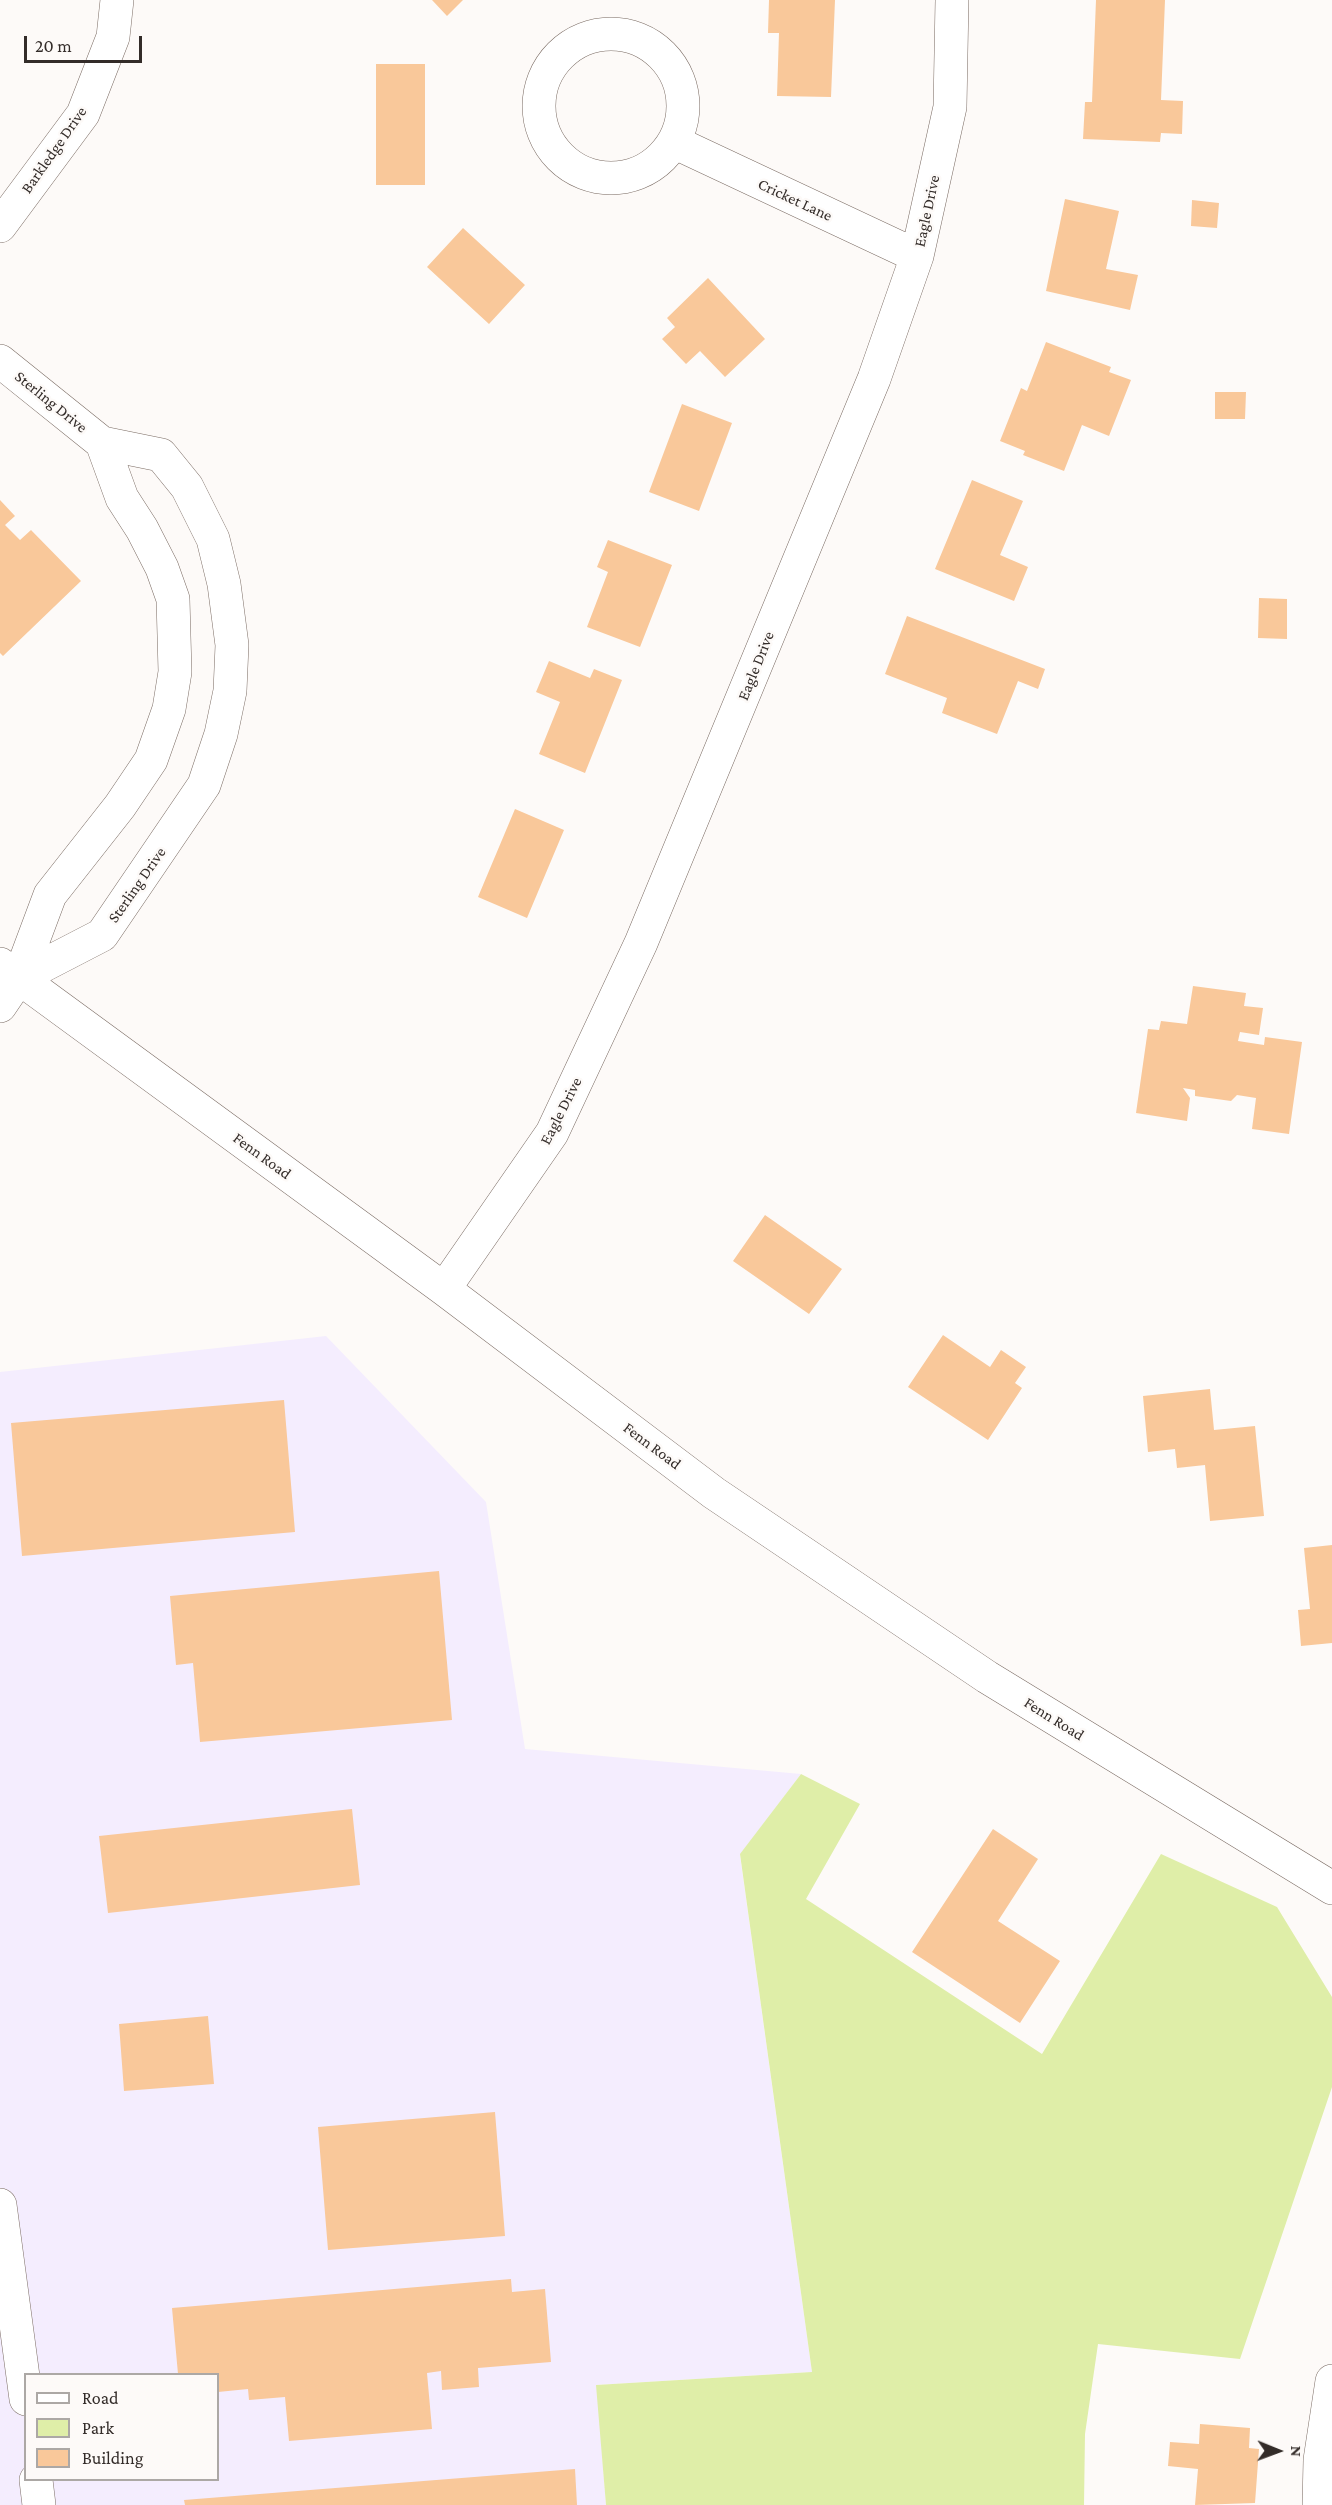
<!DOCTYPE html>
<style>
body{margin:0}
#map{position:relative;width:1332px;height:2505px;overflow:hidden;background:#fdfaf8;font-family:"Crimson Pro",serif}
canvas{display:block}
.legend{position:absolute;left:24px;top:2373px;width:195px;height:108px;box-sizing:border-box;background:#fdfaf8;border:2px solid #aca8a5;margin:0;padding:8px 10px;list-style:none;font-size:18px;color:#332c29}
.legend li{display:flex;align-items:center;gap:12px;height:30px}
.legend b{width:30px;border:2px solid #aca8a5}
.north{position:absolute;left:1248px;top:2421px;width:60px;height:60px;-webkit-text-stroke:4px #fdfaf8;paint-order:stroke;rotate:91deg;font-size:16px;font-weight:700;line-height:24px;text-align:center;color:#332c29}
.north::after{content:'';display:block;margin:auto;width:21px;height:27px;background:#332c29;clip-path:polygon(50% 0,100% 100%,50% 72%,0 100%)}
.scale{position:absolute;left:24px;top:36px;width:118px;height:27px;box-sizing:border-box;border:3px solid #332c29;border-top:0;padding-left:8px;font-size:18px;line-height:21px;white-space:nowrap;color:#332c29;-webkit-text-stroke:4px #fdfaf8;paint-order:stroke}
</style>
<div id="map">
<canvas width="1332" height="2505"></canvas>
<ul class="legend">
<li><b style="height:8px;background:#fff"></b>Road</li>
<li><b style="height:16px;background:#dfeea8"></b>Park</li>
<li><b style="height:16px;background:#f9c89a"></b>Building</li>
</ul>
<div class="north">N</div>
<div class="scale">20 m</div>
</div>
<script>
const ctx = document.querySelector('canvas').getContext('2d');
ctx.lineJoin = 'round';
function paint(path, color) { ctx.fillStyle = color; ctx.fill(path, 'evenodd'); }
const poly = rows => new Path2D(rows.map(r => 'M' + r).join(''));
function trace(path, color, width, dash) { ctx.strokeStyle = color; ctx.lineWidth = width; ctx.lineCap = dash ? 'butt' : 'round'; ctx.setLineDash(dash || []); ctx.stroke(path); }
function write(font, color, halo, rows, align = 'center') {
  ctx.font = font + ' "Crimson Pro",serif'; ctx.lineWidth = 5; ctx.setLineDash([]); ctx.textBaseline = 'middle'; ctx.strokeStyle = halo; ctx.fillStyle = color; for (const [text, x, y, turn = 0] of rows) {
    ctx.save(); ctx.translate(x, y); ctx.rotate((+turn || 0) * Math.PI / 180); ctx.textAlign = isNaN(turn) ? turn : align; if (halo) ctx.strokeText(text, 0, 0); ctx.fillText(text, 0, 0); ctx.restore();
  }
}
paint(poly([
 [326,1336,486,1502,525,1749,801,1774,740,1855,812,2372,597,2385,606,2505,0,2505,0,1372],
 [26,2374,218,2374,218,2480,26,2480]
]), '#f4edfe');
paint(poly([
 [801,1774,860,1804,806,1899,1042,2054,1161,1854,1277,1907,1332,1997,1332,2087,1240,2359,1098,2344,1085,2434,1084,2505,606,2505,596,2385,812,2372,740,1854]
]), '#dfeea8');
paint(poly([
 [432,0,463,0,447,16],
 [769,0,835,0,831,97,777,96,779,33,768,33],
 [1096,0,1165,0,1161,100,1183,101,1182,134,1161,133,1160,142,1083,139,1085,102,1092,102],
 [376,64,425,64,425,185,376,185],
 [1065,199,1119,211,1106,269,1138,275,1130,310,1046,291],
 [1192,200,1219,203,1217,228,1191,226],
 [463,228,525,285,489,324,427,267],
 [708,278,765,339,725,377,700,351,686,364,662,339,675,327,667,318],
 [1046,342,1111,367,1109,372,1131,380,1109,436,1082,425,1064,471,1023,455,1025,451,1000,441,1021,388,1027,391],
 [1215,392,1246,392,1245,419,1215,419],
 [682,404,732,423,699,511,649,492],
 [972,480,1023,501,1000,555,1028,567,1014,601,935,569],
 [0,500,15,516,5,525,20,540,31,530,81,581,3,656,0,653],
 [608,540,672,565,640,647,587,627,608,572,597,567],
 [1259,598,1287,599,1287,639,1258,638],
 [907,616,1045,669,1038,689,1018,681,997,734,942,713,947,698,885,674],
 [549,661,590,678,594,669,622,680,585,773,539,754,560,702,536,692],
 [515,809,564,830,527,918,478,897],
 [1193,986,1246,993,1244,1006,1263,1008,1259,1035,1240,1032,1238,1041,1264,1045,1265,1037,1302,1042,1289,1134,1252,1129,1256,1098,1237,1095,1231,1101,1195,1096,1195,1090,1183,1088,1190,1098,1187,1121,1136,1113,1148,1029,1159,1030,1161,1021,1187,1024],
 [765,1215,842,1269,809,1314,733,1261],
 [943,1335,990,1367,1001,1350,1026,1367,1015,1383,1022,1388,988,1440,908,1387],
 [1210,1389,1214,1430,1255,1426,1264,1516,1210,1521,1205,1465,1177,1468,1175,1449,1148,1452,1143,1396],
 [284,1400,295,1532,22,1556,11,1423],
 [1332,1545,1332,1643,1301,1646,1298,1610,1310,1609,1304,1548],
 [439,1571,452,1720,200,1742,193,1663,176,1665,170,1596],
 [352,1809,360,1885,108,1913,99,1836],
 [993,1829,1038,1859,998,1921,1060,1961,1020,2023,912,1952],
 [208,2016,214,2084,124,2091,119,2024],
 [495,2112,505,2236,328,2250,318,2127],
 [511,2279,512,2292,545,2289,551,2362,478,2368,479,2387,442,2390,441,2371,427,2373,432,2429,289,2441,285,2397,249,2400,248,2389,218,2392,218,2374,178,2374,172,2308],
 [1200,2424,1250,2428,1249,2448,1259,2449,1255,2503,1195,2505,1198,2469,1168,2466,1170,2442,1199,2444],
 [575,2469,577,2505,185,2505,184,2500]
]), '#f9c89a');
const minor = poly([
 '539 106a72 72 0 1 1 144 0a72 72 0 1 1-144 0Z',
 [674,142,917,256],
 [0,226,83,114,113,37,117,0],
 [0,361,102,443,161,455,187,487,213,539,224,584,232,645,230,691,221,734,204,785,102,935,19,978],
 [0,964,444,1289,714,1493,987,1677,1332,1888],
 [0,1006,19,978,50,895,120,806,151,760,169,709,175,672,173,599,162,568,142,529,122,498,102,443],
 [444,1289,552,1133,641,943,874,379,917,256,950,107,952,0],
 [0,2205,26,2399],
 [36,2480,39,2505],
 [1319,2505,1320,2460,1332,2381]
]);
trace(minor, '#7b6c64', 34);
trace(minor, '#fff', 33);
write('16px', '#332c29', '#fdfaf8', [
 ["Barkledge Drive",54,150,-55],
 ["Cricket Lane",795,200,25],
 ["Eagle Drive",927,211,-78],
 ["Sterling Drive",51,402,39],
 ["Eagle Drive",756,666,-68],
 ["Sterling Drive",137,885,-55],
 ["Eagle Drive",561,1111,-63],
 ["Fenn Road",262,1156,36],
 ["Fenn Road",652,1446,37],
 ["Fenn Road",1054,1719,32]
]);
</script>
